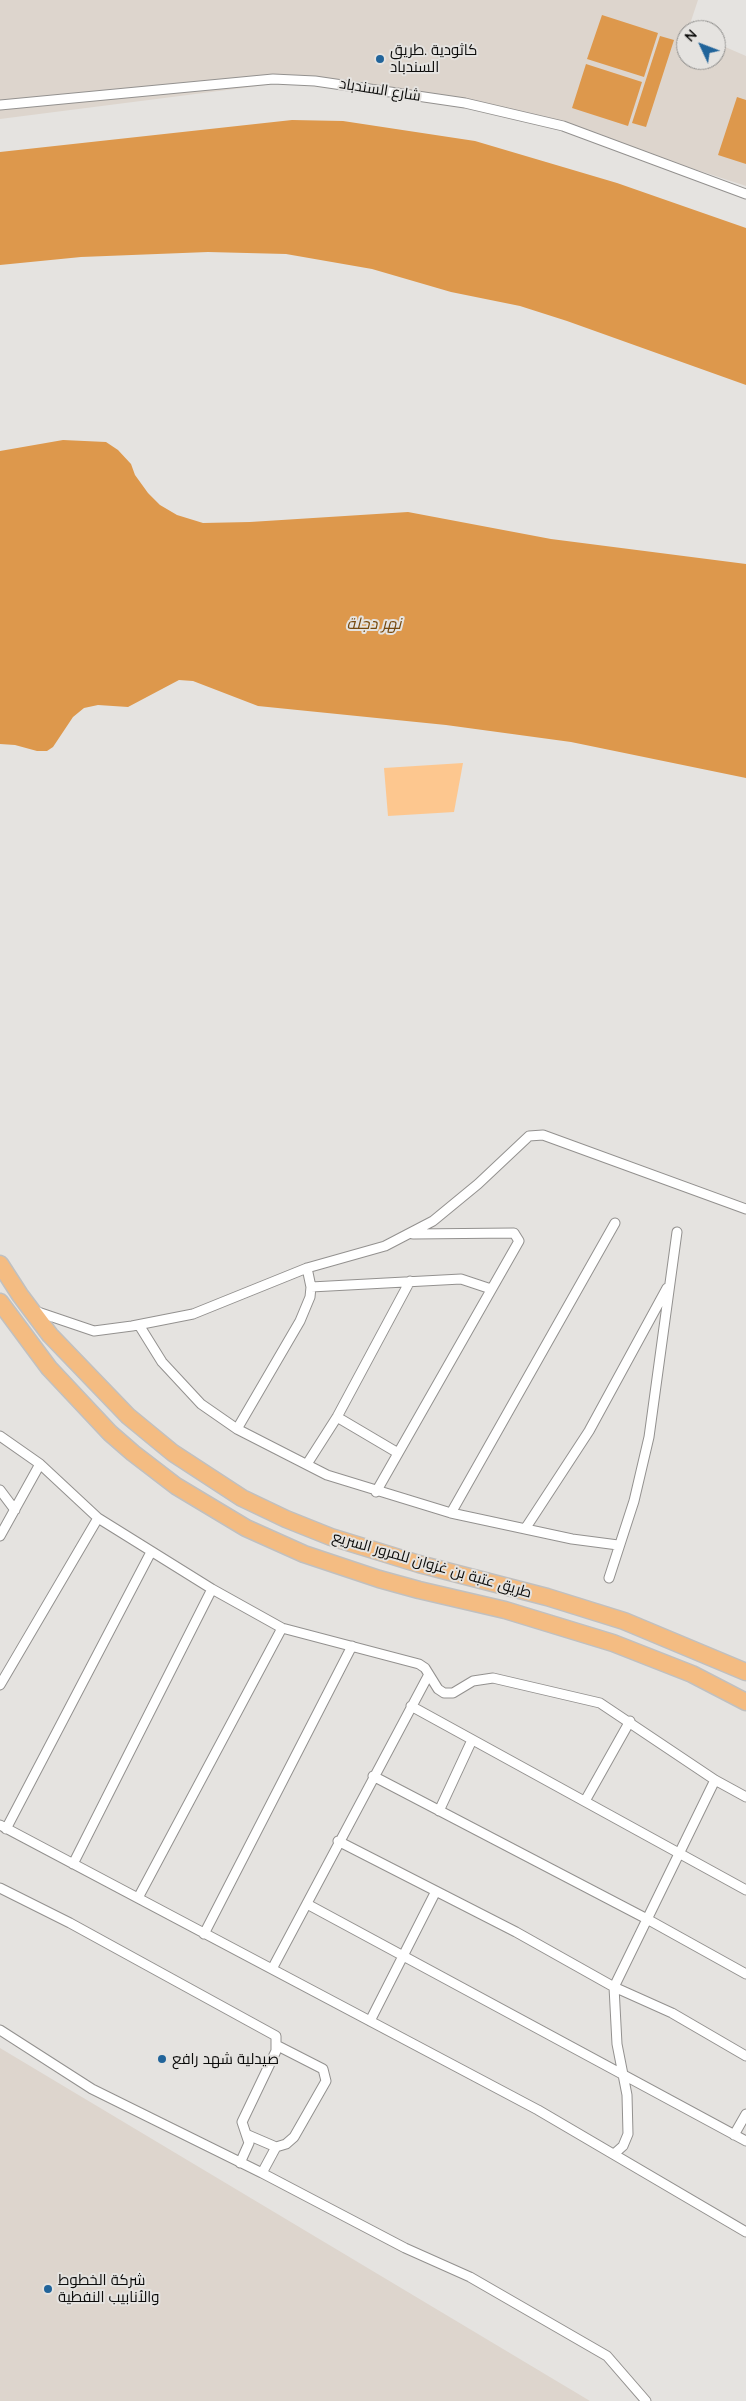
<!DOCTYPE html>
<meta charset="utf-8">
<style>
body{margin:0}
#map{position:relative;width:746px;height:2401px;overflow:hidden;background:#e5e3e0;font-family:Quicksand,sans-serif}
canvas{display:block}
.north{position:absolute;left:676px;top:20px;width:50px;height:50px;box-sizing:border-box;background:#e5e3e0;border:1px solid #8e8d8b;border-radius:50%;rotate:313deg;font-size:14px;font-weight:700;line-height:20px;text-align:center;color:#0c0c0b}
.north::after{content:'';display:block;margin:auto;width:18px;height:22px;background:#21649a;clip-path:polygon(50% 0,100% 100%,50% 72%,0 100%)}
</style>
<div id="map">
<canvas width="746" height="2401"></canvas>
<div class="north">N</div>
</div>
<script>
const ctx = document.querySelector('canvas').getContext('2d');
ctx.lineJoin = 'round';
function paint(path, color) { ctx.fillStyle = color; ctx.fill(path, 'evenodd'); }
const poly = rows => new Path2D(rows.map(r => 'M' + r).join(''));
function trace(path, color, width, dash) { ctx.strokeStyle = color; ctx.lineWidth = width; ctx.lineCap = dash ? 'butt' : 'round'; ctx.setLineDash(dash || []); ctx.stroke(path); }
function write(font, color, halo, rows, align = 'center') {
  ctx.font = font + ' Quicksand,Cairo,sans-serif'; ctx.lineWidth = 4; ctx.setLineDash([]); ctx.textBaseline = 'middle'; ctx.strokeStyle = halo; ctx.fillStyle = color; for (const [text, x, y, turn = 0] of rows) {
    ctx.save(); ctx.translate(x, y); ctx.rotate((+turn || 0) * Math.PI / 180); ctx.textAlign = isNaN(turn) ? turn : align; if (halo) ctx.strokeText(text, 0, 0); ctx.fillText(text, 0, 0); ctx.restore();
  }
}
paint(poly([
 [0,0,698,0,688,30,686,30,686,60,716,60,716,43,746,56,746,186,648,154,475,106,305,80,0,119],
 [0,2048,590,2401,0,2401]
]), '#ddd5cd');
paint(poly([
 [463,763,454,812,388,816,384,768]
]), '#fdc78f');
paint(poly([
 [602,15,658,33,644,77,587,59],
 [660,36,674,40,646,127,632,123],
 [586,64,642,82,628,126,572,108],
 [737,97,746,100,746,164,718,155],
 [292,120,343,121,475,141,617,183,746,228,746,385,567,321,520,306,451,292,372,269,286,254,208,252,81,257,0,265,0,152],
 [63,440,106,442,118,450,131,464,135,475,148,493,160,505,177,515,203,523,250,522,408,512,551,539,746,564,746,778,571,742,446,725,258,706,193,681,179,680,128,707,98,705,84,708,73,717,53,747,47,751,37,751,15,745,0,744,0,451]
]), '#dd984c');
const minor = poly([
 [0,105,273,79,315,81,465,103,563,126,746,194],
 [311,1287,461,1279,491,1289],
 [35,1311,94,1331,132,1326,193,1314,307,1268,385,1246,433,1221,478,1184,529,1136,543,1135,746,1209],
 [139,1325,162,1362,201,1404,237,1429,327,1475,451,1513,572,1539,618,1545],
 [337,1417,398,1453],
 [237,1429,300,1321,310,1297,311,1287,307,1268],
 [0,1436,40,1464,98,1518,0,1685],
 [307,1464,337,1417,410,1281],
 [0,1490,15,1510],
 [376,1492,519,1241,514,1233,413,1234],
 [451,1513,615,1223],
 [98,1518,212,1589,282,1628,419,1664,425,1668,438,1689,444,1693,453,1693,473,1681,493,1678,600,1703,715,1780,746,1797],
 [525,1529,589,1431,667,1288],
 [0,1536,40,1464],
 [609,1578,634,1501,649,1437,677,1232],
 [411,1706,746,1890],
 [373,1776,647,1919,746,1974],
 [585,1801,630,1721],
 [439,1811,472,1740],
 [0,1825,538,2110,746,2232],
 [6,1829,151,1552],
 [338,1841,516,1932,614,1987,672,2013,746,2056],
 [73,1864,212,1589],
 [0,1888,70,1923,276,2036,276,2051,242,2122,249,2143,240,2163],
 [138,1898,282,1628],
 [307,1904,746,2141],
 [204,1934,352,1646],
 [272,1969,428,1676],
 [370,2021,436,1891],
 [0,2030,92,2089,262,2173,405,2248,470,2277,607,2356,646,2401],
 [248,2135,276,2147,286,2144,294,2137,326,2081,323,2069,278,2046],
 [734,2135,746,2114],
 [614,2154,623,2146,628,2134,627,2095,617,2044,614,1987,715,1780],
 [262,2173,276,2147]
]);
const motorway = poly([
 [0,1264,20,1295,50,1335,128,1416,173,1453,242,1498,286,1519,331,1537,419,1564,547,1597,624,1621,746,1672],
 [0,1302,49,1368,110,1433,133,1453,176,1486,246,1528,304,1554,379,1579,419,1590,505,1610,613,1643,692,1674,746,1702]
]);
trace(minor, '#93918f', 11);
trace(motorway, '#c0c0c0', 19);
trace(minor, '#fff', 9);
trace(motorway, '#f4bc82', 16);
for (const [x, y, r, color] of [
 [380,59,5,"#21649a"],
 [162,2059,5,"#21649a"],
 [48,2289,5,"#21649a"]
]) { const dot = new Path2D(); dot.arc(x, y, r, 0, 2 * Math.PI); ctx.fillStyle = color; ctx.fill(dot); trace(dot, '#e5e3e0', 2); }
write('15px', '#0c0c0b', '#e5e3e0', [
 ["كاثودية .طريق",390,50],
 ["السندباد",390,67],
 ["صيدلية شهد رافع",172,2059],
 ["شركة الخطوط",58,2280],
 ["والأنابيب النفطية",58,2297]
], 'left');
write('15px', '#0c0c0b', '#e5e3e0', [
 ["شارع السندباد",380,90,9],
 ["طريق عتبة بن غزوان للمرور السريع",432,1565,16]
]);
write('italic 16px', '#76490e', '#e5e3e0', [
 ["نهر دجلة",374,624]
]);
</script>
